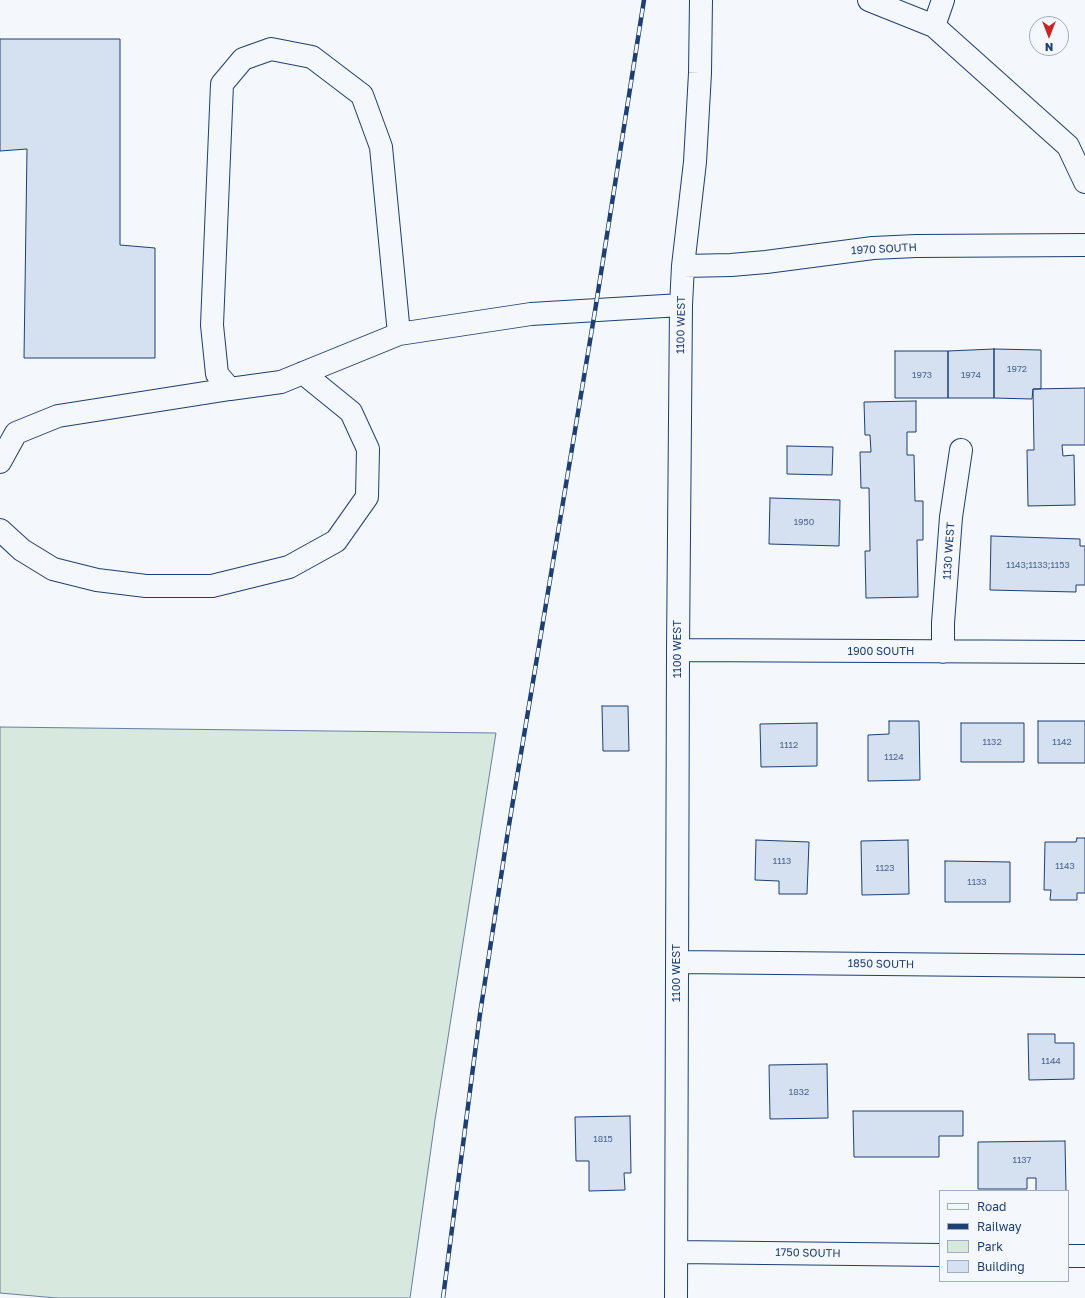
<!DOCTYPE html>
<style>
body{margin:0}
#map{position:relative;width:1085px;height:1298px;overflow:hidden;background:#f4f7fb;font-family:"Golos Text",sans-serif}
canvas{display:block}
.legend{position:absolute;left:939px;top:1190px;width:130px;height:92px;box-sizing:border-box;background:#f4f7fb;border:1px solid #9eadc5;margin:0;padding:5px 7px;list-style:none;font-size:12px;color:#1d3f73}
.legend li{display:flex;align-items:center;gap:8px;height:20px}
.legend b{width:20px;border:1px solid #9eadc5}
.north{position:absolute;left:1029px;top:16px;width:40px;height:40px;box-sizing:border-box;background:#f4f7fb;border:1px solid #9eadc5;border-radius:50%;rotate:180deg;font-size:11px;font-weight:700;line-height:16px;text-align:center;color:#1d3f73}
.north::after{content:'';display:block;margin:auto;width:14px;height:18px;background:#c62828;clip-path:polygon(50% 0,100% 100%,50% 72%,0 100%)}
</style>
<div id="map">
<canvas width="1085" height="1298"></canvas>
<ul class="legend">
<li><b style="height:5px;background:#f4f7fb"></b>Road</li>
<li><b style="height:5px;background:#1d3f73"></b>Railway</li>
<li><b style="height:11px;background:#d7e8df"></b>Park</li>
<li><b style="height:11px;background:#d5e0f0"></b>Building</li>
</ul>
<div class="north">N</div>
</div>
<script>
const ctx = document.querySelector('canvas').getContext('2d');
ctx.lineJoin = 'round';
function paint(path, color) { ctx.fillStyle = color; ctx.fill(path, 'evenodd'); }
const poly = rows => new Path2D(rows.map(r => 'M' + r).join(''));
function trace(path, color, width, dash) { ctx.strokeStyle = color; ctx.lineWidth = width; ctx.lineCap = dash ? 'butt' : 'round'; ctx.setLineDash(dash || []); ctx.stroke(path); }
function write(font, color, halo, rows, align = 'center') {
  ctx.font = font + ' "Golos Text",sans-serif'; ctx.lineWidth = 3; ctx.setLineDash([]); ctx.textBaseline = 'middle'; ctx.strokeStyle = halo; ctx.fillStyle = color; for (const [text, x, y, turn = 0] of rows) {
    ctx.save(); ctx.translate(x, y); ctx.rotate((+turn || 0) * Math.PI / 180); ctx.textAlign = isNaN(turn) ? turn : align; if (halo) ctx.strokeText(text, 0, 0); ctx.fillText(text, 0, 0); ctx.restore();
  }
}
const green = poly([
 [0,727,496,733,435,1120,410,1298,57,1298,0,1293,0,727]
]);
paint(green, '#d7e8df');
trace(green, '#687fa3', 1);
const building = poly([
 [0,39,120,39,120,245,155,248,155,358,24,358,27,149,0,151,0,39],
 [994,349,1041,350,1041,389,1033,389,1032,399,994,398,994,349],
 [994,349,994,398,948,398,948,351,994,349],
 [895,351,948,351,948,398,895,398,895,351],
 [1085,388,1085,445,1062,445,1063,456,1074,455,1075,505,1028,506,1027,450,1034,450,1033,389,1085,388],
 [916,401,916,432,907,432,907,455,914,455,915,501,923,501,923,540,917,540,918,597,866,598,865,551,870,551,869,488,861,488,860,452,871,452,870,435,865,435,864,402,916,401],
 [787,446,833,447,832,475,787,474,787,446],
 [770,498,840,500,839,546,769,544,770,498],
 [991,536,1080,539,1080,546,1085,546,1085,585,1076,585,1076,592,990,590,991,536],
 [602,706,628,706,629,751,603,751,602,706],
 [889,721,919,721,920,780,868,781,868,735,889,734,889,721],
 [1038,721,1085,721,1085,763,1038,763,1038,721],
 [817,723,817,766,761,767,760,724,817,723],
 [961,723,1024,723,1024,762,961,762,961,723],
 [1077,838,1085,838,1085,893,1077,893,1077,900,1050,900,1051,890,1044,890,1045,842,1076,842,1077,838],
 [756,840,809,842,807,894,779,894,779,881,755,880,756,840],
 [908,840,909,894,862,895,861,841,908,840],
 [945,861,1010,862,1010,902,945,902,945,861],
 [1028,1034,1055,1034,1055,1043,1074,1043,1074,1079,1029,1080,1028,1034],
 [827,1064,828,1118,770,1119,769,1065,827,1064],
 [853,1111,963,1111,963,1136,939,1136,939,1157,854,1157,853,1111],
 [630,1116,631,1173,624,1173,625,1190,589,1191,589,1161,576,1161,575,1117,630,1116],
 [1065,1141,1066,1191,1036,1191,1036,1178,1027,1178,1027,1189,978,1189,978,1142,1065,1141]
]);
paint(building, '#d5e0f0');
trace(building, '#1d3f73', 1);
const minor = poly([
 [869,0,934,26,1068,146,1085,182],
 [934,26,943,0],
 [683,266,731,265,766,262,873,248,916,246,1085,245],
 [399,334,381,147,362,95,312,57,271,49,243,59,222,84,212,325,217,374,230,389,281,382,399,334,531,314,681,305],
 [0,462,16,433,58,416,230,389],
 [0,530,22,550,53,569,97,580,146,586,212,586,289,567,336,541,367,497,368,449,351,412,303,373],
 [678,650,1085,652],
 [943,652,943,623,951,517,961,450],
 [677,962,1085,966],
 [677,1252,940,1255],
 [1068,1256,1085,1256],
 [676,1298,678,650,681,305,683,266,695,162,700,73,701,0]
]);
trace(minor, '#1d3f73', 24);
trace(minor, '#f4f7fb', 22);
const rail = poly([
 [443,1298,480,1014,508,831,595,311,644,0]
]);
trace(rail, '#1d3f73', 4.5);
trace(rail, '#f4f7fb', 3, [9]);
write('9px', '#4b6792', null, [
 ["1972",1017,369],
 ["1973",922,375],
 ["1974",971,375],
 ["1950",804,522],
 ["1143;1133;1153",1038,565],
 ["1132",992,742],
 ["1142",1062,742],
 ["1112",789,745],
 ["1124",894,757],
 ["1113",782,861],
 ["1143",1065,866],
 ["1123",885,868],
 ["1133",977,882],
 ["1144",1051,1061],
 ["1832",799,1092],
 ["1815",603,1139],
 ["1137",1022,1160]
]);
write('11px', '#1d3f73', '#f4f7fb', [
 ["1970 SOUTH",884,249,-3],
 ["1100 WEST",681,325,-89],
 ["1130 WEST",949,551,-86],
 ["1100 WEST",678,649,-90],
 ["1900 SOUTH",881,652],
 ["1850 SOUTH",881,964,1],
 ["1100 WEST",677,973,-90],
 ["1750 SOUTH",808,1253,1]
]);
</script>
